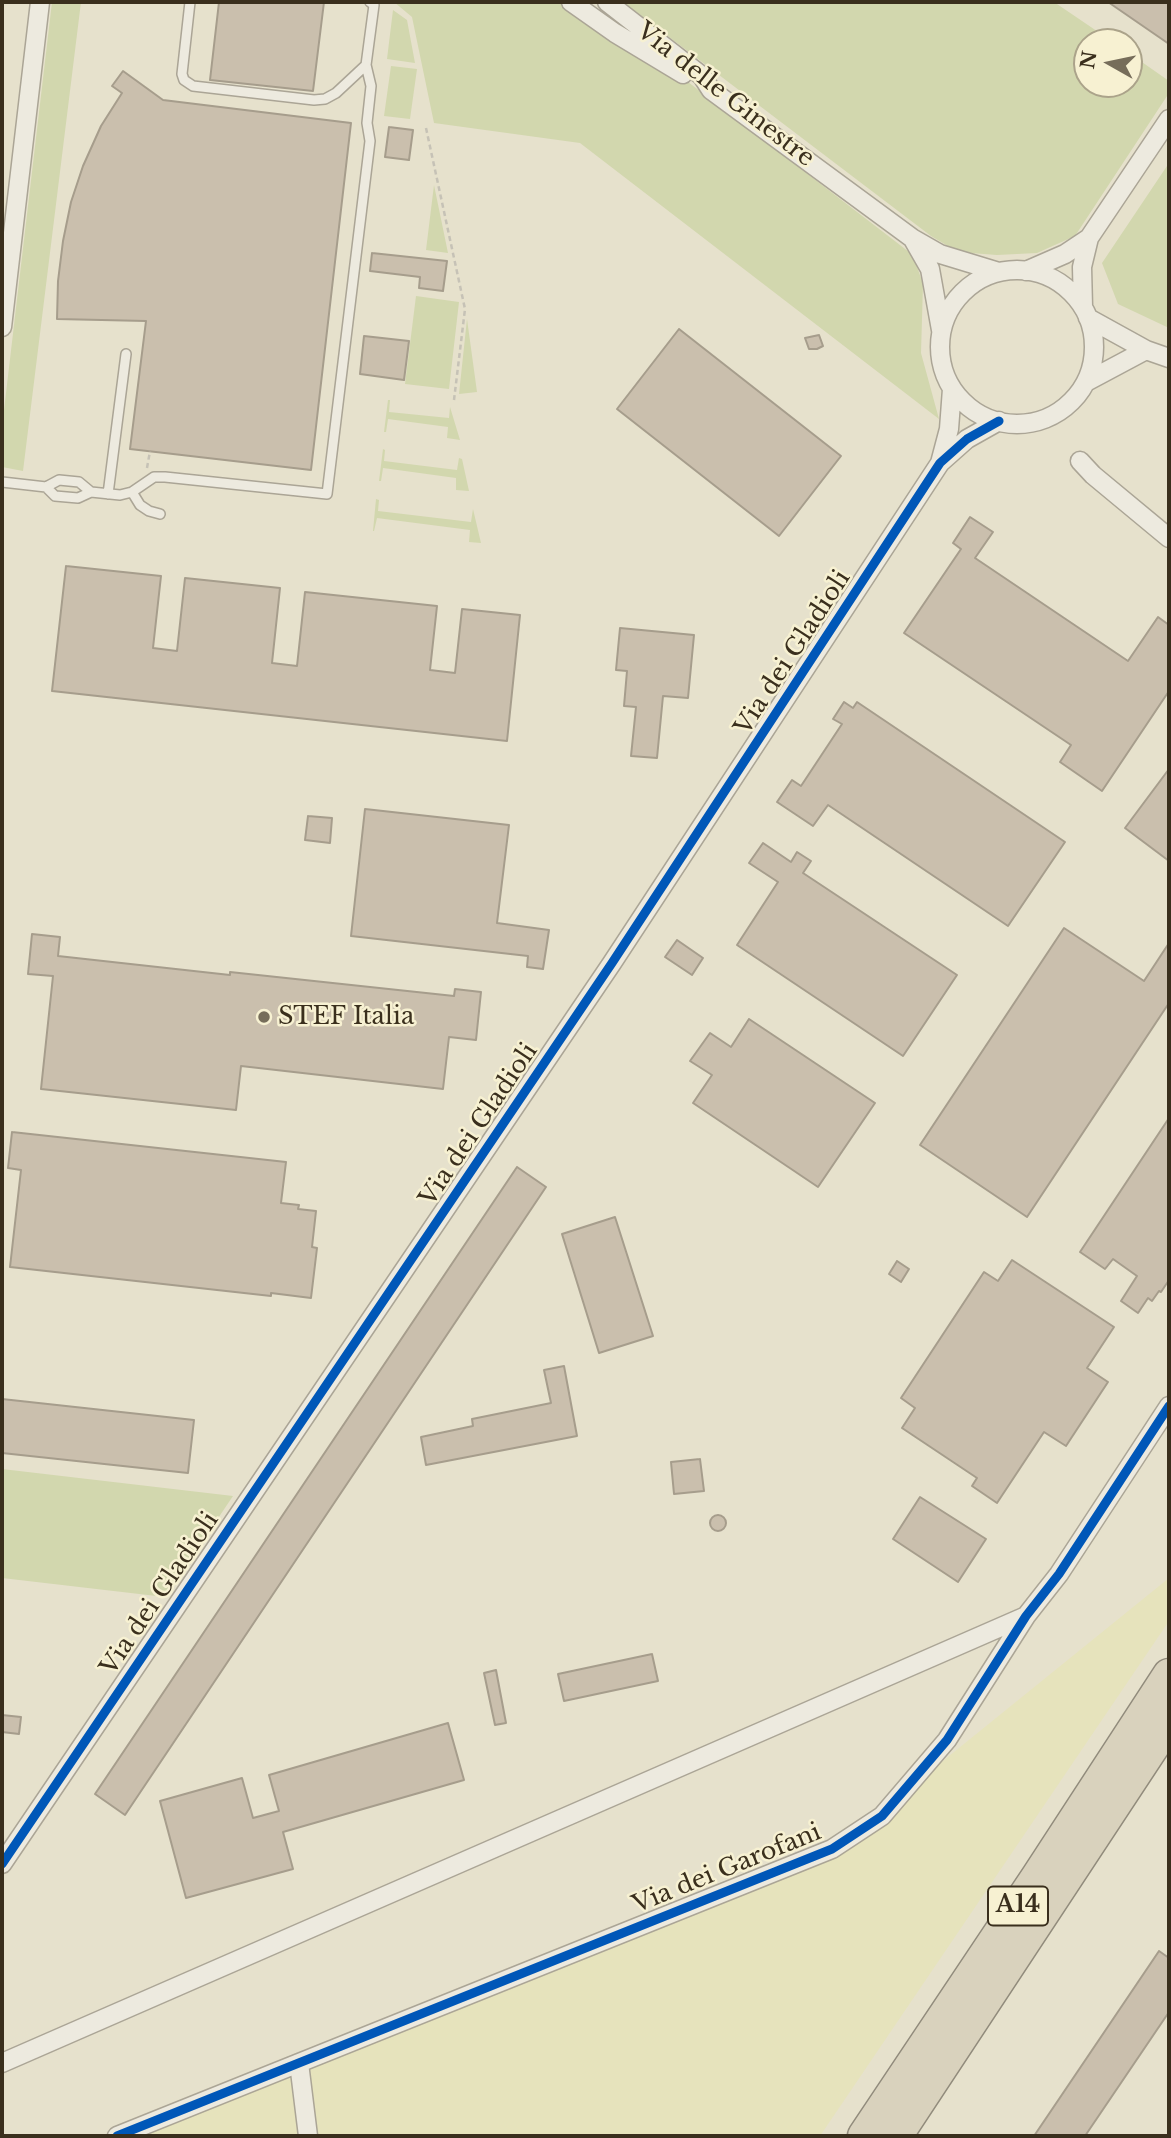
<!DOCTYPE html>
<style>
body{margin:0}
#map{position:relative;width:1171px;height:2138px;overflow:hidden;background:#e6e1cc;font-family:"Libre Baskerville",serif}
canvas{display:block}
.frame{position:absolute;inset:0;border:4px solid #3a2f1d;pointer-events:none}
.north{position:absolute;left:1073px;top:28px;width:70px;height:70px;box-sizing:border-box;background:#f7f1d2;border:2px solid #aba38a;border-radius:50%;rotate:279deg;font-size:19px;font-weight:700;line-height:28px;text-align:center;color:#3a2f1d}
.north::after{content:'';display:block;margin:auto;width:24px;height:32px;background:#766d5a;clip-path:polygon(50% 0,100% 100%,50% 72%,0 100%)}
</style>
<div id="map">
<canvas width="1171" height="2138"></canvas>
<div class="frame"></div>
<div class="north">N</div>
</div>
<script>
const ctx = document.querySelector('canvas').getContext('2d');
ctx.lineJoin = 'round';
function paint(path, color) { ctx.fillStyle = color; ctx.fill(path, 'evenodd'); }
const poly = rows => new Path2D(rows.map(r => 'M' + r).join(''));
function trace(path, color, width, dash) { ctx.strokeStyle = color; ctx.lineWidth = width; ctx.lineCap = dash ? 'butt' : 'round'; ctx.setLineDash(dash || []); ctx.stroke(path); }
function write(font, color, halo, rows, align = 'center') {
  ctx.font = font + ' "Libre Baskerville",serif'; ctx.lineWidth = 5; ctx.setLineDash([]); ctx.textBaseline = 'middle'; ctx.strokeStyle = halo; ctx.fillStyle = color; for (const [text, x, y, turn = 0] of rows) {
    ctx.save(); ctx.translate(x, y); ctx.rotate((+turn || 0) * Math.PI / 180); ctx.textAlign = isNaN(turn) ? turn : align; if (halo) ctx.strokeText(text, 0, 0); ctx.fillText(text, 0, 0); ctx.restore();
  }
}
paint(poly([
 [1169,1578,1169,1621,820,2136,115,2136,844,1841]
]), '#e6e3bc');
paint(poly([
 [52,2,81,2,23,471,2,467,2,427],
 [394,2,584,2,913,255,923,284,921,353,939,419,580,143,434,123,412,17],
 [623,2,1054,2,1113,42,1087,42,1087,84,1129,84,1129,53,1169,81,1169,93,1075,236,1037,253,997,255,958,252,931,236],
 [393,10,407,20,415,63,387,59],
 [391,66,417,69,410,119,384,116],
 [1169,163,1169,328,1118,304,1102,263],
 [434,185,448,253,426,250],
 [416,296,459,302,449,389,405,384],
 [467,319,477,392,459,394],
 [388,400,390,400,389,412,449,418,450,407,460,440,447,438,448,427,388,419,386,432,384,432],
 [383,449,385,450,384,461,457,470,459,458,462,459,469,491,456,490,456,478,383,468,381,481,379,481],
 [376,499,379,500,378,511,471,522,473,509,481,543,469,542,470,530,377,518,374,531,373,531],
 [2,1469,233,1496,165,1597,2,1578]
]), '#d2d7ae');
const building = poly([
 [219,2,324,2,313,91,210,80,219,2],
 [1108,2,1169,2,1169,44,1108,2],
 [123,71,163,100,351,123,311,470,130,449,146,321,57,319,58,281,63,241,71,202,83,166,101,126,122,93,112,86,123,71],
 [389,127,413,130,409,160,385,157,389,127],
 [372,253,447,261,443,291,419,288,420,277,370,271,372,253],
 [679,329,841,456,779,536,617,409,679,329],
 [819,335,823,346,817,349,809,349,805,338,819,335],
 [364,336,409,341,404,380,360,374,364,336],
 [970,517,993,532,975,558,1128,661,1158,617,1169,625,1169,691,1102,791,1060,762,1071,745,904,633,961,549,953,543,970,517],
 [66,566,161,576,153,648,177,651,185,578,280,588,272,663,297,666,305,592,437,606,430,670,455,673,462,609,520,615,507,741,52,691,66,566],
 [620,628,694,635,688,698,663,696,657,758,631,756,636,707,624,706,627,671,616,670,620,628],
 [844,702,853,708,857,702,1065,842,1008,926,828,805,813,826,777,802,792,780,801,786,842,724,833,719,844,702],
 [1169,769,1169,861,1125,828,1169,769],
 [365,809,509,825,497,923,549,930,543,969,527,967,528,956,351,936,365,809],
 [308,816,332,818,330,843,305,840,308,816],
 [763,843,791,862,797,852,811,861,803,873,957,975,903,1056,737,945,778,882,749,863,763,843],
 [1064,928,1144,981,1169,943,1169,1003,1027,1217,920,1145,1064,928],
 [32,934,60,937,58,956,230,975,230,972,454,996,455,989,481,992,476,1040,449,1037,443,1089,241,1066,236,1110,41,1089,53,976,28,974,32,934],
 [677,940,703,958,692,975,665,957,677,940],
 [749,1019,875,1103,818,1187,693,1103,712,1075,690,1061,710,1033,731,1047,749,1019],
 [1169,1118,1169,1280,1161,1292,1159,1291,1152,1301,1148,1298,1138,1313,1121,1301,1137,1276,1113,1259,1105,1269,1080,1252,1169,1118],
 [12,1132,286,1162,281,1203,299,1205,298,1209,316,1211,312,1247,317,1248,311,1298,271,1293,271,1296,10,1267,21,1170,8,1168,12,1132],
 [517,1167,546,1187,125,1815,95,1794,517,1167],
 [615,1217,653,1336,599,1353,562,1234,615,1217],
 [1012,1260,1114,1327,1087,1368,1108,1382,1066,1446,1044,1432,997,1503,972,1486,977,1478,902,1428,915,1408,901,1398,984,1272,998,1281,1012,1260],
 [897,1261,909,1269,901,1282,889,1274,897,1261],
 [564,1366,577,1436,426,1465,421,1437,473,1426,472,1419,551,1403,544,1370,564,1366],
 [2,1399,194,1420,188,1473,2,1453,2,1399],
 [700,1459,704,1491,674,1494,671,1462,700,1459],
 [920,1497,986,1539,958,1582,893,1539,920,1497],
 '710 1523a8 8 0 1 1 16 0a8 8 0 1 1-16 0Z',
 [652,1654,658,1681,564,1701,558,1674,652,1654],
 [496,1670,506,1723,495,1725,484,1673,496,1670],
 [2,1715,21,1717,19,1734,2,1732,2,1715],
 [448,1723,464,1780,283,1832,293,1869,186,1898,160,1801,242,1778,253,1818,279,1811,269,1775,448,1723],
 [1159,1951,1169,1958,1169,2012,1085,2136,1034,2136,1159,1951]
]);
paint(building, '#cabfad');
trace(building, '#a69d8c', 2);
const lane = poly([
 [190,2,182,74,184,80,193,86,314,100,325,99,336,93,366,65],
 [2,482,46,487,59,480,79,482,91,492],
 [46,487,55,496,78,498,91,492,120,495,132,492,154,477,165,477,327,494,370,141,367,123,371,86,366,65,374,5,370,2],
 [132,492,140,505,149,511,160,514],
 [108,494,126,354]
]);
const street = poly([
 [571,2,615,33,683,74],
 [607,2,702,76,711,90,912,238,940,254,999,272],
 [914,241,930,269,941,330],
 '940 347a77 77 0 1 1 154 0a77 77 0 1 1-154 0Z',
 [1026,271,1065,254,1089,238],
 [1083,307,1082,267,1089,238,1169,119],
 [1088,318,1146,350,1169,358],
 [2,327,40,2],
 [1086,382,1146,350],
 [1080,461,1093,475,1169,538],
 [940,463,949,429,952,389],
 [2,1864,612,963,940,463,967,439,999,421],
 [2,2063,1026,1616],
 [299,2063,308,2136],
 [117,2136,832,1849,882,1816,947,1740,1026,1616,1059,1574,1169,1406]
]);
const highway = poly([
 [864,2136,1038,1876,1169,1675],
 [896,2136,1169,1722]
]);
trace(lane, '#aba596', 12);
trace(street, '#aba596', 21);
trace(highway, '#918b7c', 35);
trace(poly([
 [426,128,465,309,454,400],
 [147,468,150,451]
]), '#c6c2b6', 2.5, [5, 3.5]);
trace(lane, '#edeadf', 9);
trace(street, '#edeadf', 18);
trace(highway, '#d9d2bd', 32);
trace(poly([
 [2,1864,612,963,940,463,967,439,999,421],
 [117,2136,832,1849,882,1816,947,1740,1026,1616,1059,1574,1169,1406]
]), '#0057b8', 9);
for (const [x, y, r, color] of [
 [264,1017,7,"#766d5a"]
]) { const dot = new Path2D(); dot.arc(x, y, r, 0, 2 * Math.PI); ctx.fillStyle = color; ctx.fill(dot); trace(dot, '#f7f1d2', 2.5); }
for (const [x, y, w] of [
 [1018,1906,60]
]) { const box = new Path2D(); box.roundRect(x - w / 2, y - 19.5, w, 39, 5); ctx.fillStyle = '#f7f1d2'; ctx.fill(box); trace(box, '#3a2f1d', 2); }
write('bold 23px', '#3a2f1d', null, [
 ["A14",1018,1906]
]);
write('24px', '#3a2f1d', '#f7f1d2', [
 ["Via delle Ginestre",725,95,38],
 ["Via dei Gladioli",793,653,-57],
 ["Via dei Gladioli",479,1125,-56],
 ["Via dei Gladioli",160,1594,-56],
 ["Via dei Garofani",727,1869,-22]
]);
write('24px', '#3a2f1d', '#f7f1d2', [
 ["STEF Italia",278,1017]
], 'left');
</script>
